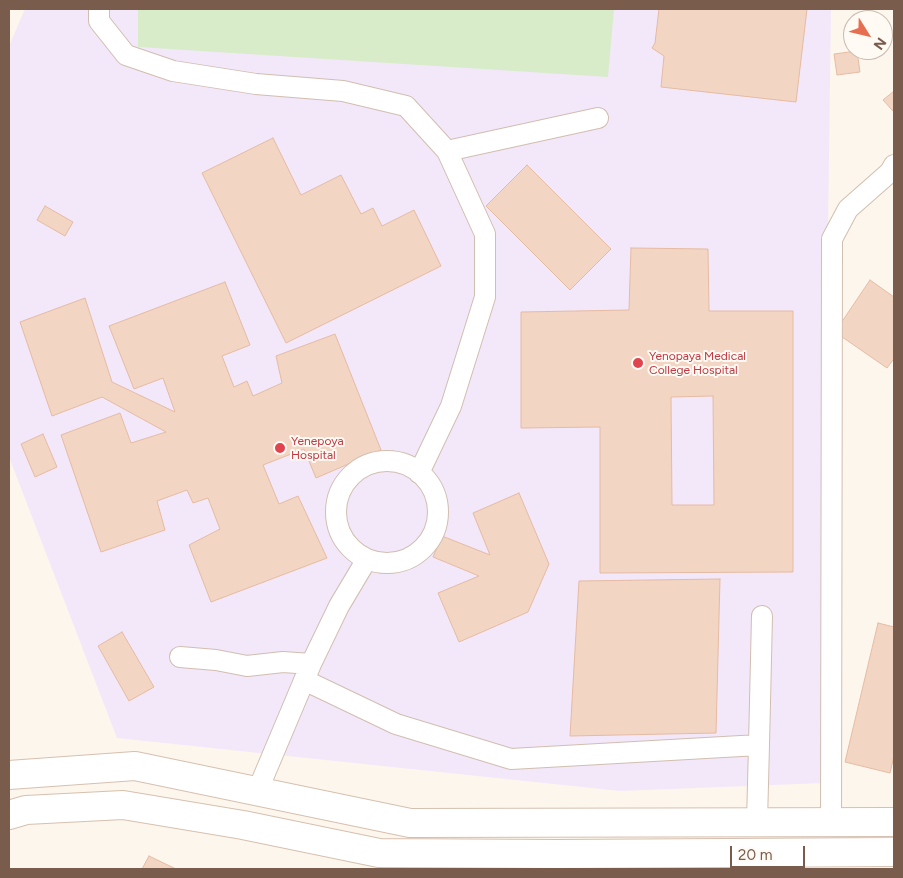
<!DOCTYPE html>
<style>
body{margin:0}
#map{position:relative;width:903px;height:878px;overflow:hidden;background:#fdf6ec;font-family:Figtree,sans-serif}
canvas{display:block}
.frame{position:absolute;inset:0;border:10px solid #7a5c4d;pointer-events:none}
.north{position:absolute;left:843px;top:10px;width:50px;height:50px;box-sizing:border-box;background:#fffaf3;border:1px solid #cabbb1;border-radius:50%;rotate:126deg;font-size:14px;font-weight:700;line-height:20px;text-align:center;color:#7a5c4d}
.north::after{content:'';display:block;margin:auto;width:18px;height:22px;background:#e76f51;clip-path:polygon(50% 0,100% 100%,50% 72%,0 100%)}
.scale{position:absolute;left:730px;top:846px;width:75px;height:22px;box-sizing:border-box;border:2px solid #7a5c4d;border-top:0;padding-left:6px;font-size:15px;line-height:18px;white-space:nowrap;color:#7a5c4d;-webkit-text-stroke:4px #fffaf3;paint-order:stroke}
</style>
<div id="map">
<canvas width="903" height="878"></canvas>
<div class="frame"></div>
<div class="north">N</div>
<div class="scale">20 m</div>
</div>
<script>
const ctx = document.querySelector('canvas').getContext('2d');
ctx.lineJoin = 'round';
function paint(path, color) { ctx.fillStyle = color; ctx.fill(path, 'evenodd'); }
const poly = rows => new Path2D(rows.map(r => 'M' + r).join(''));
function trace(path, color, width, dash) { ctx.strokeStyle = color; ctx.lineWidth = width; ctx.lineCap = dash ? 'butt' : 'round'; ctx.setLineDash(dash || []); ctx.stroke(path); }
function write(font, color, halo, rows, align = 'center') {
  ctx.font = font + ' Figtree,sans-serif'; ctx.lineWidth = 4; ctx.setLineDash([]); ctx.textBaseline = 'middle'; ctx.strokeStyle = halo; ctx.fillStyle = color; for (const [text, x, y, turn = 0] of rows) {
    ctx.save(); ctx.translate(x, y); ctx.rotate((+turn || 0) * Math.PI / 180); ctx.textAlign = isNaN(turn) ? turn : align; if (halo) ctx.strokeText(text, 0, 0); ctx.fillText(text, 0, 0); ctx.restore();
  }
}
paint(poly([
 [25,9,831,9,821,749,824,783,620,791,117,738,9,457,9,46]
]), '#f3e8fa');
paint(poly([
 [138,9,614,9,608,77,138,47]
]), '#d8ecc9');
const building = poly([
 [659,9,807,9,796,102,661,87,664,56,652,48,655,43,659,9],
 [857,51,860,72,837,75,834,54,857,51],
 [894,91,894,110,893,111,883,100,894,91],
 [273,138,301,195,341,175,361,214,373,208,382,226,414,210,441,266,286,343,202,173,273,138],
 [527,165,611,249,570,290,486,206,527,165],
 [45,206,73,222,65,236,37,220,45,206],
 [631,248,708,249,709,311,793,311,793,572,600,573,600,427,521,428,521,312,629,310,631,248],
 [713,396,714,505,672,505,671,397,713,396],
 [870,280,894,297,894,361,893,360,887,368,835,332,870,280],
 [225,282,250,345,222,356,234,387,247,381,253,396,282,383,276,356,335,334,381,450,316,478,304,449,263,465,279,504,298,496,327,558,211,602,189,545,220,529,208,498,193,503,187,490,157,501,165,530,101,552,61,435,120,413,131,443,166,432,102,397,52,416,20,322,85,298,112,382,175,412,163,378,134,389,109,326,225,282],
 [43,434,57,467,35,477,21,444,43,434],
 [519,493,549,564,528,612,459,642,438,593,479,576,433,557,442,536,490,555,473,513,519,493],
 [720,579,716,733,570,736,579,581,720,579],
 [878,623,894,627,894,756,890,773,845,762,878,623],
 [122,632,154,687,129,701,98,646,122,632],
 [149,856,176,869,142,869,149,856]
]);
paint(building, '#f3d5c3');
trace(building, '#e6bba3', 1);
const minor = poly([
 [99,9,99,21,126,55,173,71,256,84,343,91,406,106,447,151,485,234,485,297,451,406,419,473],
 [447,151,598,118],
 '336 512a51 51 0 1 1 102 0a51 51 0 1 1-102 0Z',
 [180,657,216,660,247,666,283,662,311,664],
 [304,680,396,724,511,759,759,745,762,616],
 [257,792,311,664,339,606,367,559],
 [757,822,759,745],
 [831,822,832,239,848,209,890,172,894,165]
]);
const secondary = poly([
 [9,775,135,766,410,823,894,822],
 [9,815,26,810,123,805,243,825,379,853,557,854,894,852]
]);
trace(minor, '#d1beb0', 22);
trace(secondary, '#d6c0b0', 30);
trace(minor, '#fff', 20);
trace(secondary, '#fff', 28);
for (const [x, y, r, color] of [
 [638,363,6,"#e0444e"],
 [280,448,6,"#e0444e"]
]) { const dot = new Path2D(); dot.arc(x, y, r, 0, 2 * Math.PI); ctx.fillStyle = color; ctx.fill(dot); trace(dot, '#fffaf3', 2); }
write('12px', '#be3a42', '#fffaf3', [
 ["Yenopaya Medical",649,356],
 ["College Hospital",649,370],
 ["Yenepoya",291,441],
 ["Hospital",291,455]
], 'left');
</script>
